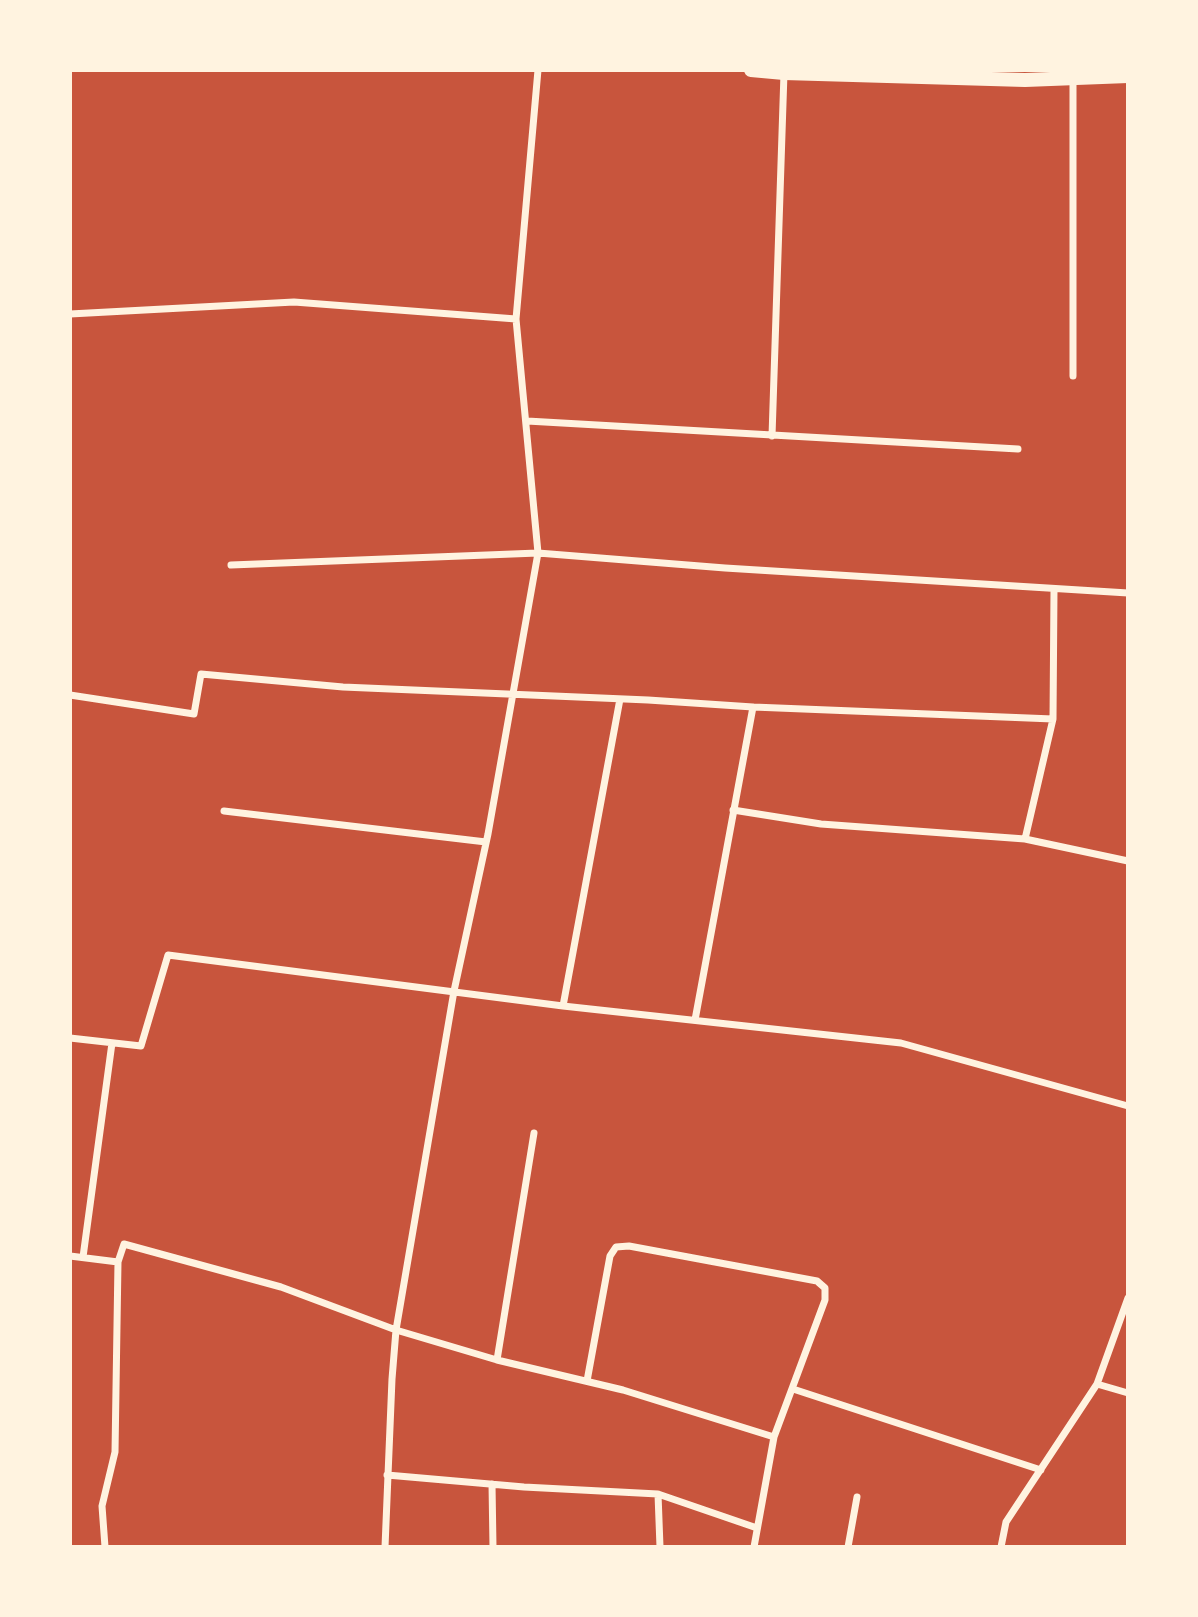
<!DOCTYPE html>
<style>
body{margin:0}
#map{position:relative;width:1198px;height:1617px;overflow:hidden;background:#c8553d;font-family:Inter,sans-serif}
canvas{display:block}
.frame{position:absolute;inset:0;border:72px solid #fff3e0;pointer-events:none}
</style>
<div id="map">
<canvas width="1198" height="1617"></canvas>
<div class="frame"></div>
</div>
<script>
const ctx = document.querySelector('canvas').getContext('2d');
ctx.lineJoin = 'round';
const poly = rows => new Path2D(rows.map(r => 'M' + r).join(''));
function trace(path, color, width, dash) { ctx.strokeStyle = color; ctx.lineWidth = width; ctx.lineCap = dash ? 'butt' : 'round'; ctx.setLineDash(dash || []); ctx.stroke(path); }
trace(poly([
 [538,70,516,319,538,553,725,568,1128,593],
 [70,314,294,302,516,319],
 [1073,376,1073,78],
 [527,421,1018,449],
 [772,436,784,73],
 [231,565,538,553,488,834,454,991,396,1330,392,1379,385,1547],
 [70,695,194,714,201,674,343,687,648,700,753,707,1053,719],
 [733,810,821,824,1025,839,1128,861],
 [224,811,486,842],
 [1025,839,1053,719,1054,590],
 [563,1006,620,699],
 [695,1020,753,707],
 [70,1038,141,1046,168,955,563,1006,901,1043,1128,1106],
 [70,1256,118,1262,124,1244,281,1287,396,1330,497,1360,623,1390,774,1437],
 [83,1257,112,1043],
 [497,1360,534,1133],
 [587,1381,610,1256,616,1247,629,1246,817,1281,825,1288,825,1300,774,1437,754,1547],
 [1097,1384,1128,1393],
 [793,1389,1041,1470],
 [387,1475,524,1487,658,1494,757,1528],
 [492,1484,493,1547],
 [658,1494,660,1547],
 [105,1547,102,1506,115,1452,118,1262],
 [848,1547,857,1497],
 [1001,1547,1006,1522,1097,1384,1128,1298]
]), '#fff3e0', 7);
trace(poly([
 [751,70,784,73,1025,80,1128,76]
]), '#fff3e0', 14);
</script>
